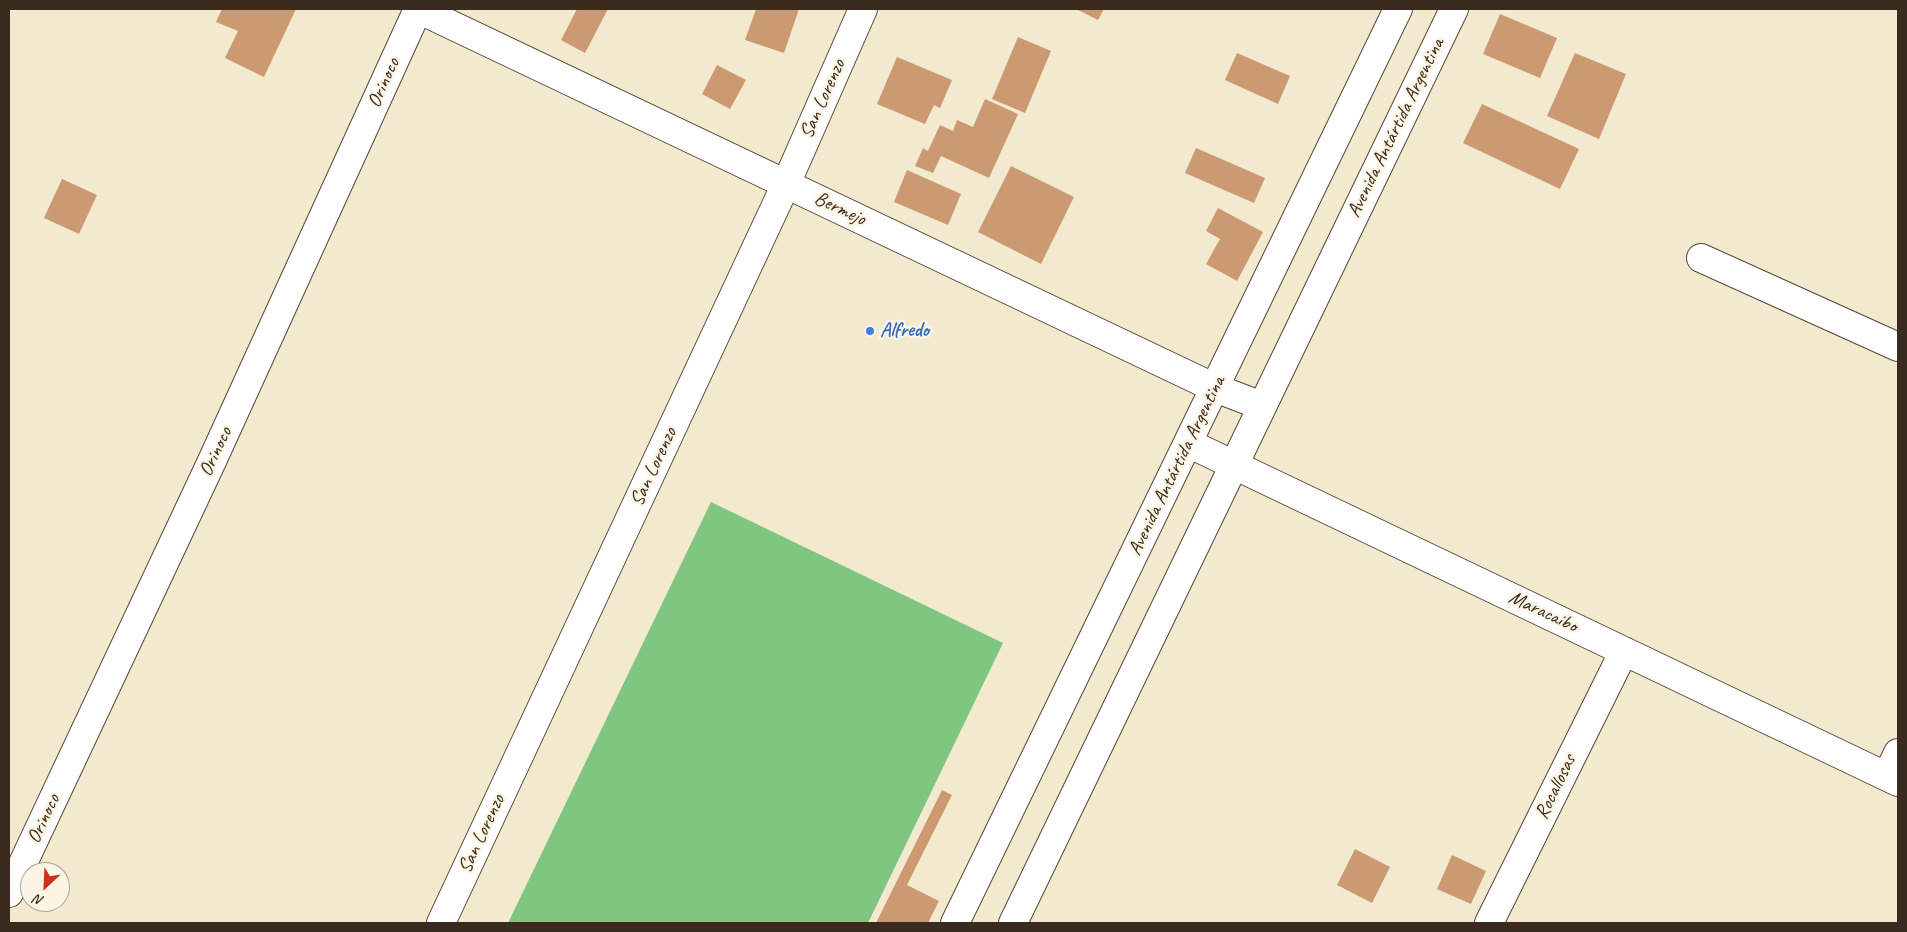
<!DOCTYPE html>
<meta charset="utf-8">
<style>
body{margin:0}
#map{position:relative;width:1907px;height:932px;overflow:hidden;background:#f2e9ce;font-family:Caveat,sans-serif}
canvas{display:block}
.frame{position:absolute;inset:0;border:10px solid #3b2a1e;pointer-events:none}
.north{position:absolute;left:20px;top:862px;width:50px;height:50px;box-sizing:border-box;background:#fcf5e5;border:1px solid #afa495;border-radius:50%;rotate:205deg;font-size:14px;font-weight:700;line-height:20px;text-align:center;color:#3b2a1e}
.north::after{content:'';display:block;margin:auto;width:18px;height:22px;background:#c8321e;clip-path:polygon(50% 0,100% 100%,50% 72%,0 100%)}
</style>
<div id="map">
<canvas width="1907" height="932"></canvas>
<div class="frame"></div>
<div class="north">N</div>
</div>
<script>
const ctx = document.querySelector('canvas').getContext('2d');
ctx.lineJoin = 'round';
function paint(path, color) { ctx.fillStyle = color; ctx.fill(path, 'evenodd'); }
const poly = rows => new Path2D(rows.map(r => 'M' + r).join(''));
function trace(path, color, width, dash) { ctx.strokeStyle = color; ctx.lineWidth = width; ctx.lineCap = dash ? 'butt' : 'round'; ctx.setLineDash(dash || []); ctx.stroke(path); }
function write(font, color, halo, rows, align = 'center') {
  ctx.font = font + ' Caveat,sans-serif'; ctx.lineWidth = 5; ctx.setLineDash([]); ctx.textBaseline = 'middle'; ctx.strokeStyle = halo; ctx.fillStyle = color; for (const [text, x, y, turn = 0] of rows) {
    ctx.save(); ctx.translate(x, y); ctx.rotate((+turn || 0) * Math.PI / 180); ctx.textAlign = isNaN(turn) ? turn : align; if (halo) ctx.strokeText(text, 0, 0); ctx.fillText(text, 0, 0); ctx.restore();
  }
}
paint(poly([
 [711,502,1003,643,868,923,508,923]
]), '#7fc681');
paint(poly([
 [222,9,296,9,264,77,225,58,238,31,216,22],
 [577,9,608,9,585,53,561,40],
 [756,9,799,9,784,53,745,40],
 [1076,9,1104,9,1098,20],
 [1500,14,1557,38,1540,78,1483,54],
 [1018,37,1051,51,1025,113,992,99],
 [1237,53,1290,76,1278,104,1225,80],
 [1575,53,1626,74,1599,139,1547,116],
 [897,57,952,80,940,108,934,105,925,124,877,104],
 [717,65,746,80,730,109,702,94],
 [985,99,1018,114,989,178,941,156,933,173,915,166,923,148,928,151,940,125,953,131,957,120,973,127],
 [1482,104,1579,149,1560,189,1463,143],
 [1196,148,1265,178,1254,203,1185,173],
 [1011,166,1074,197,1041,264,978,232],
 [907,170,961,194,948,225,894,202],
 [62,179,97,195,79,234,44,218],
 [1218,208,1263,232,1237,281,1206,264,1220,239,1206,231],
 [942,790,952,795,907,885,939,901,928,923,876,923],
 [1355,849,1390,867,1372,903,1337,885],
 [1452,855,1486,871,1471,904,1437,889]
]), '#cb9972');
const street = poly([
 [418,9,1215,388,1262,406],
 [1701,258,1898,347],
 [1188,443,1898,782],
 [1887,776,1898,753],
 [9,893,212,461,418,9],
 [441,923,786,184,863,9],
 [1489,923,1624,651]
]);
const secondary = poly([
 [955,923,1398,9],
 [1013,923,1454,9]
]);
trace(street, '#564738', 30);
trace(secondary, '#564738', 30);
trace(street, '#fff', 28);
trace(secondary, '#fff', 28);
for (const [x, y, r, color] of [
 [870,331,5,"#3f7fe0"]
]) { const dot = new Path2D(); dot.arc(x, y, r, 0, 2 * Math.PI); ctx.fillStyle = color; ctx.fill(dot); trace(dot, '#fcf5e5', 2); }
write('20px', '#3b2a1e', '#fcf5e5', [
 ["Orinoco",384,83,-66],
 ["San Lorenzo",823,99,-66],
 ["Avenida Antártida Argentina",1396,128,-64],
 ["Bermejo",840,209,25],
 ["Orinoco",216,452,-65],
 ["Avenida Antártida Argentina",1177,466,-64],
 ["San Lorenzo",654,467,-65],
 ["Maracaibo",1543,612,25],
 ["Rocallosas",1556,787,-64],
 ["Orinoco",44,819,-65],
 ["San Lorenzo",482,834,-65]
]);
write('bold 20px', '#366cbe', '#fcf5e5', [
 ["Alfredo",880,331]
], 'left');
</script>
